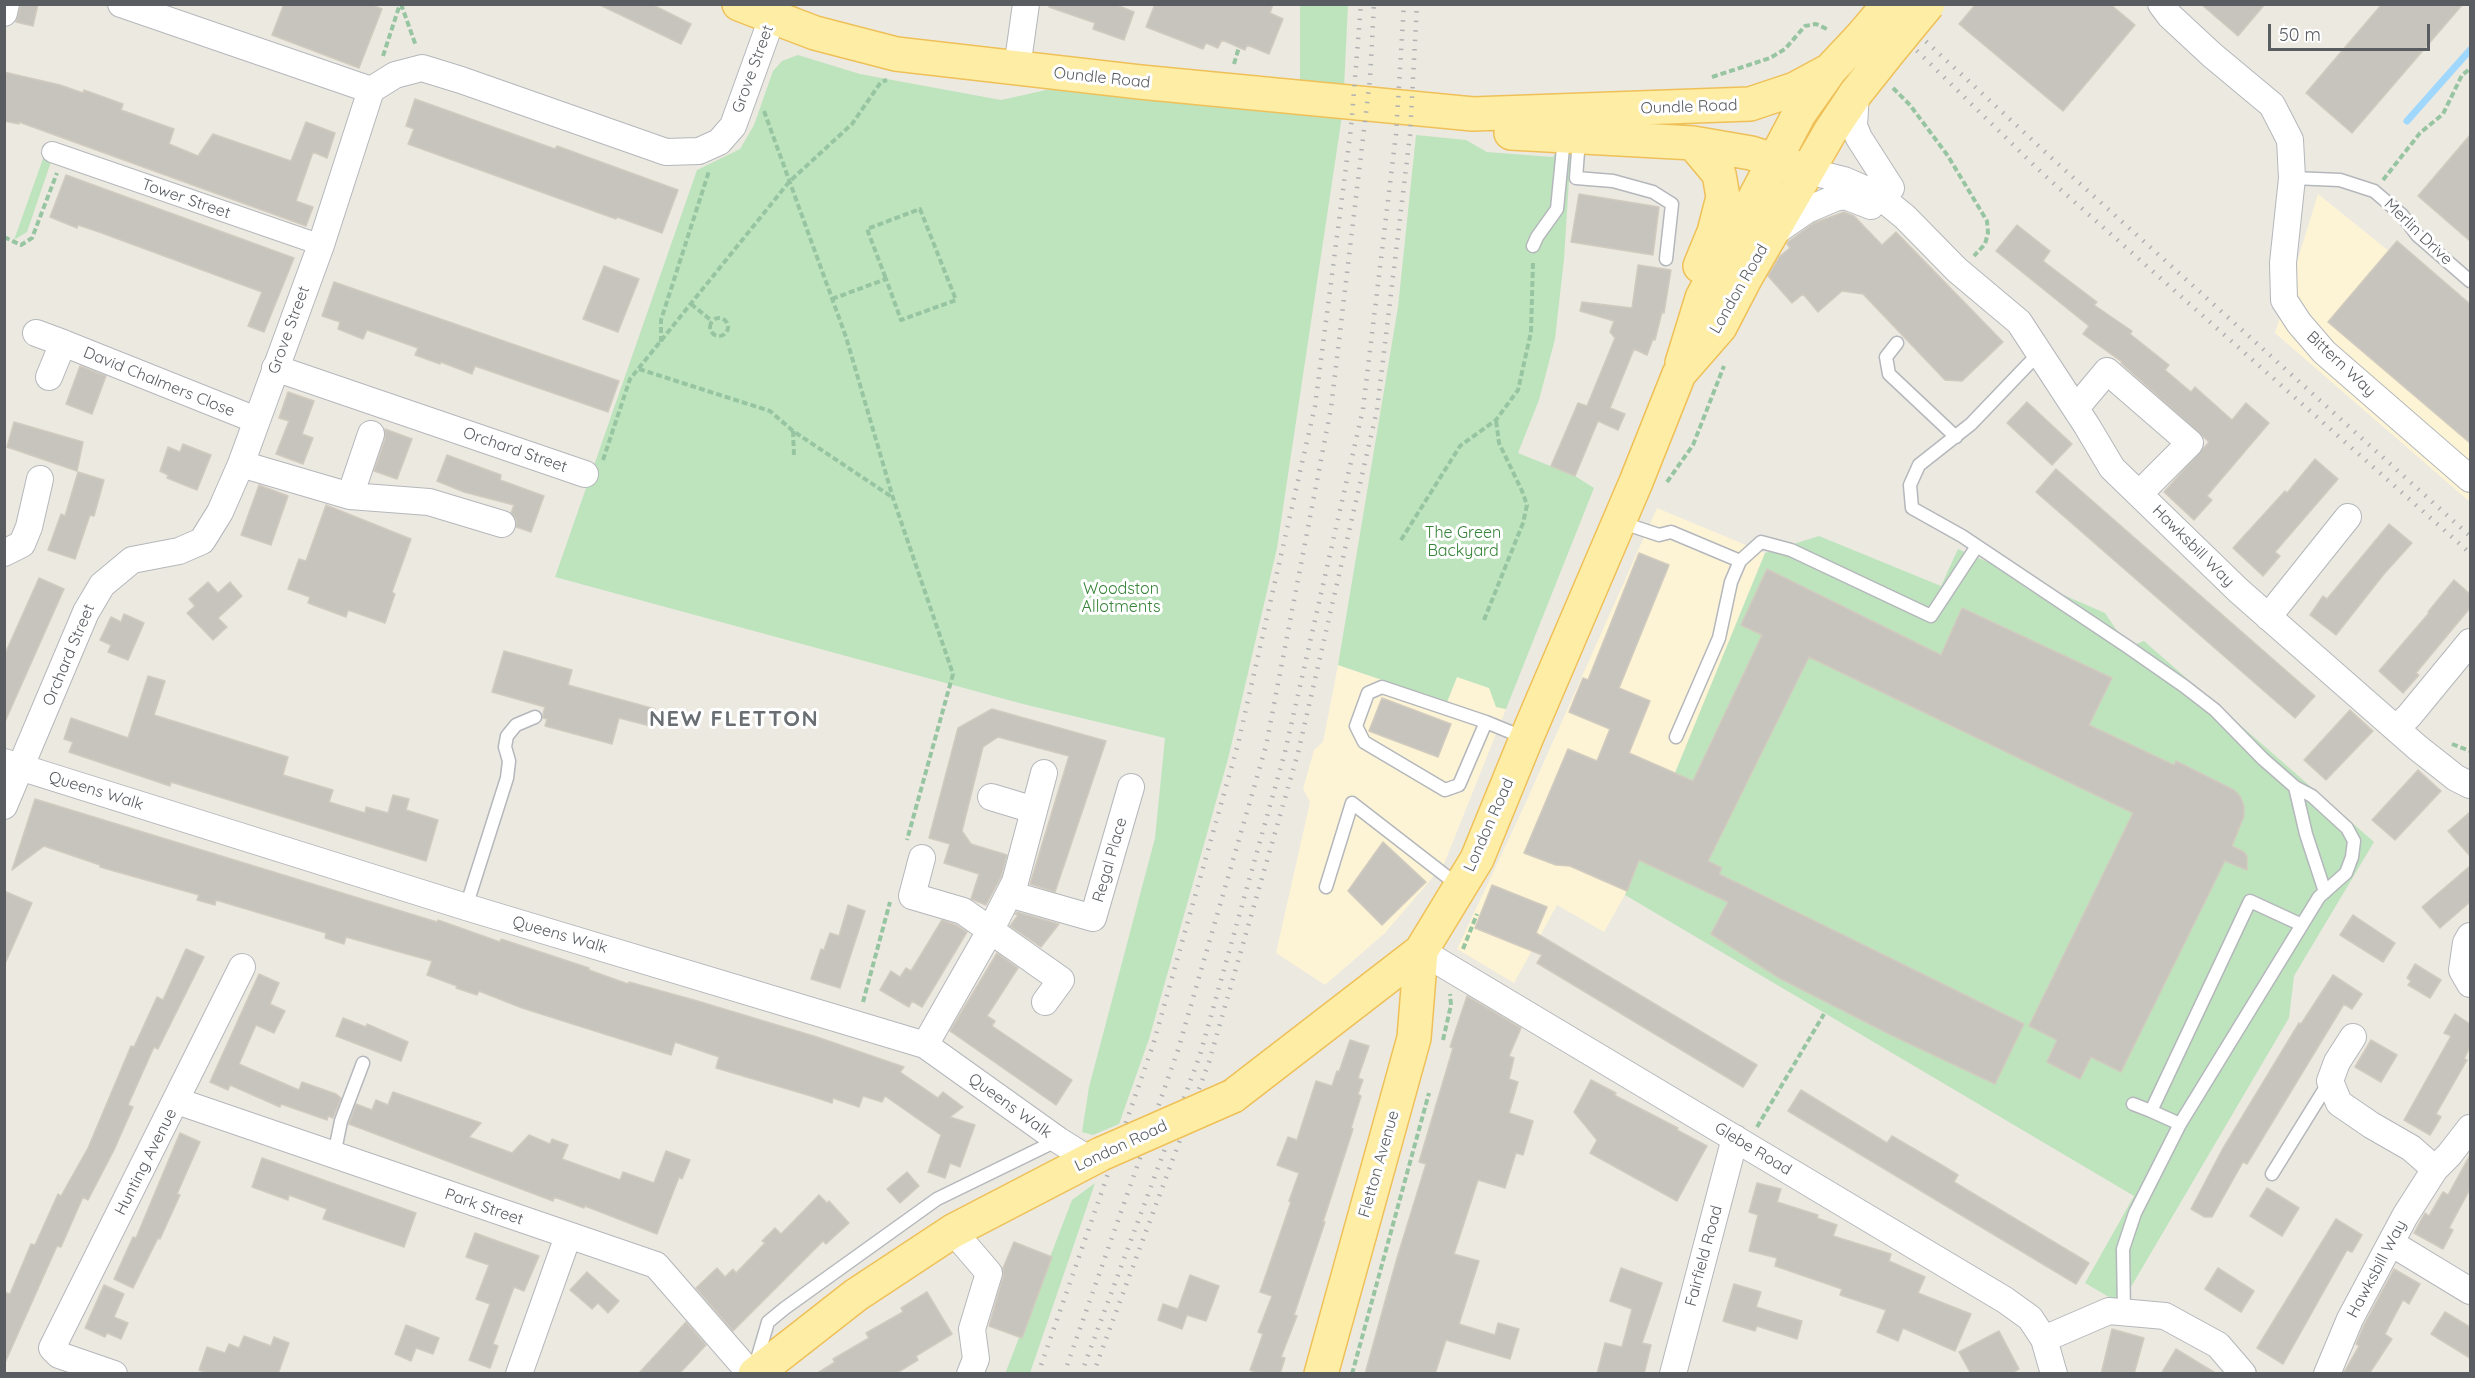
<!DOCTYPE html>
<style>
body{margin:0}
#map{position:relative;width:2475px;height:1378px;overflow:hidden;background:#ece9e1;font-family:Quicksand,sans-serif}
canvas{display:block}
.frame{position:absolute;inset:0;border:6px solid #595d62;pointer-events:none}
.scale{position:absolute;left:2268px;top:24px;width:162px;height:27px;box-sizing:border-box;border:3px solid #595d62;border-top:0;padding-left:8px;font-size:18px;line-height:21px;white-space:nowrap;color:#595d62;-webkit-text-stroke:4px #fff;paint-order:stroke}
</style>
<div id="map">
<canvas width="2475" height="1378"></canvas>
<div class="frame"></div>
<div class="scale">50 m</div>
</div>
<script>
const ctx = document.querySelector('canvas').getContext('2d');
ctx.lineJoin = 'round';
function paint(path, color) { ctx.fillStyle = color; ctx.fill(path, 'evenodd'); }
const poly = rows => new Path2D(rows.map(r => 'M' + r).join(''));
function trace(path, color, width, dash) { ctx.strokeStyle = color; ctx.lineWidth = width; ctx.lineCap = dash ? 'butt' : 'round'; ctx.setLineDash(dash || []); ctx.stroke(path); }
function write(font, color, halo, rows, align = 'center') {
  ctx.font = font + ' Quicksand,sans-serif'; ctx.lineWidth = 6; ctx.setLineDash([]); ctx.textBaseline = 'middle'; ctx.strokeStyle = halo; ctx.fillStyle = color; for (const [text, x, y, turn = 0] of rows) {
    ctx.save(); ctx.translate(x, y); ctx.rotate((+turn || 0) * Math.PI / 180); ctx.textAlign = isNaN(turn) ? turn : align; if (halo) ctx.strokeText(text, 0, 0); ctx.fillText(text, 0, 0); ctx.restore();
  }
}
paint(poly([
 [2318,194,2470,316,2470,502,2275,333],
 [1657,508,1765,553,1627,891,1604,932,1557,905,1514,983,1457,949,1526,802],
 [1338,665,1447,702,1457,677,1490,688,1496,707,1506,709,1444,864,1385,933,1325,985,1276,953,1310,802,1303,789,1314,750,1323,742]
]), '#fdf3d5');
paint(poly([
 [1300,5,1348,5,1344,88,1300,84],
 [798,55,860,74,1001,100,1055,88,1342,116,1277,548,1228,759,1149,1039,1119,1124,1093,1135,1082,1132,1089,1087,1155,838,1165,738,1023,704,555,577,697,170,740,149,754,125,773,71,782,61],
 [1416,135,1466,140,1487,152,1553,157,1558,149,1571,150,1564,259,1555,339,1539,400,1518,453,1575,476,1594,488,1506,709,1496,707,1489,688,1457,677,1447,702,1338,665,1398,307],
 [45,153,53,156,27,232,14,240],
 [1819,536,1941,586,1958,549,2105,613,2128,647,2144,641,2374,842,2294,976,2289,1018,2121,1304,2085,1283,2134,1196,1625,895,1765,553],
 [1095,1183,1030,1373,1005,1374,1072,1200]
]), '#bee4bd');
trace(poly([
 [2407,121,2470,50]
]), '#a0d7fd', 7);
const building = poly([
 [21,4,38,4,33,26,16,22,21,4],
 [284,4,370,4,382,9,359,68,272,35,284,4],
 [598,4,651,4,691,24,681,44,598,4],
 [1050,4,1114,4,1134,12,1124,40,1093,29,1095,23,1049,7,1050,4],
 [1155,4,1273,4,1270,13,1283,19,1269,54,1247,45,1245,50,1222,40,1218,48,1206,43,1203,49,1146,27,1155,4],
 [1976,4,2110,4,2135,25,2063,111,1959,24,1976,4],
 [2201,4,2265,4,2238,36,2201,4],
 [2382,4,2463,4,2352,133,2306,93,2382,4],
 [4,72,60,85,83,93,84,90,123,104,121,110,174,129,169,144,198,156,213,134,291,161,306,122,335,133,327,158,313,152,296,201,313,207,306,226,19,122,19,124,4,121,4,72],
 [415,99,555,149,557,146,678,190,662,233,617,217,616,219,408,144,414,129,406,126,415,99],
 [2470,135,2470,241,2418,196,2470,135],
 [66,175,294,258,264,332,248,326,262,292,99,232,78,225,77,228,50,217,66,175],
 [1579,194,1659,207,1653,255,1571,242,1579,194],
 [1844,212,1854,216,1882,245,1896,232,2003,342,1962,381,1945,380,1863,294,1842,291,1818,312,1803,294,1792,303,1768,276,1780,256,1790,248,1787,244,1789,241,1814,223,1844,212],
 [2017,225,2050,251,2043,261,2097,302,2094,305,2132,331,2130,334,2169,365,2165,370,2191,392,2195,387,2232,420,2246,403,2269,423,2207,496,2212,500,2194,520,2164,492,2209,442,2121,363,2122,362,2083,334,2089,326,1996,251,2017,225],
 [2397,241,2470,304,2470,443,2328,322,2397,241],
 [1638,265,1671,270,1664,313,1662,312,1655,340,1653,339,1647,355,1634,349,1610,408,1625,414,1618,430,1598,421,1575,476,1551,466,1578,403,1587,406,1615,338,1610,332,1614,321,1580,311,1582,302,1632,308,1638,265],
 [604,266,639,279,618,332,583,319,604,266],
 [334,282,619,381,608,412,475,366,472,374,441,362,440,364,415,355,418,348,367,330,363,339,338,329,340,322,322,316,334,282],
 [80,366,106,376,92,414,66,404,80,366],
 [288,392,314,401,302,434,313,438,303,464,276,454,289,421,279,418,288,392],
 [2027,402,2072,444,2052,465,2007,423,2027,402],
 [14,422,83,442,77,471,7,447,14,422],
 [385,429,412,439,397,479,374,471,385,439,385,429],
 [183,444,211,455,197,490,167,478,168,475,160,471,168,447,180,452,183,444],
 [447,455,501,475,500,480,544,496,531,532,516,527,516,520,511,513,514,505,464,492,437,481,447,455],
 [2315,459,2338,479,2275,552,2280,556,2263,576,2233,548,2285,491,2287,493,2315,459],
 [2056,469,2315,696,2295,718,2036,492,2056,469],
 [78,472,104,480,94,516,90,515,75,559,48,550,61,514,65,516,78,472],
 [259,485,288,496,271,545,241,535,259,485],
 [326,505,411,539,392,592,395,594,385,623,348,610,346,617,308,603,310,597,288,589,299,559,306,561,326,505],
 [2389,524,2412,543,2384,574,2336,635,2310,615,2323,596,2327,599,2389,524],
 [1639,553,1669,565,1619,688,1650,701,1629,753,1693,781,1762,635,1741,625,1767,569,1941,655,1962,608,2112,678,2089,725,2174,765,2176,761,2234,790,2240,796,2244,806,2244,816,2232,846,2244,852,2247,856,2247,870,2225,861,2121,1072,2091,1057,2080,1079,2047,1062,2057,1040,2029,1026,2133,813,1809,657,1708,861,1722,868,1719,874,2024,1024,1995,1084,1891,1035,1779,978,1711,934,1728,902,1639,860,1627,891,1570,866,1556,865,1524,853,1568,749,1597,761,1610,729,1569,712,1583,678,1588,680,1639,553],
 [39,578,64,589,4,724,4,656,39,578],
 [2454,580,2470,594,2470,608,2416,673,2419,675,2403,693,2379,671,2429,613,2428,612,2454,580],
 [208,582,218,593,230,582,242,596,218,618,227,627,213,640,187,613,195,606,189,599,208,582],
 [124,614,144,623,128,660,108,652,111,645,100,640,111,617,121,622,124,614],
 [504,651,572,670,568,685,655,709,650,726,619,718,612,744,545,726,547,719,543,718,543,714,545,707,492,692,504,651],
 [148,676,165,681,154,715,288,757,283,775,333,790,329,802,365,813,366,807,388,813,393,795,409,799,406,810,438,820,426,861,171,782,170,786,69,752,73,742,64,739,71,718,128,738,148,676],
 [1382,698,1451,724,1438,757,1369,731,1382,698],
 [992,709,1106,741,1055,892,1030,884,1069,756,998,737,983,747,962,831,971,844,1007,855,1001,877,986,905,971,899,979,874,944,863,950,844,929,838,958,728,992,709],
 [2350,710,2373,731,2326,780,2304,760,2350,710],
 [2418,770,2441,791,2395,840,2372,820,2418,770],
 [35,799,437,922,438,920,500,942,501,939,589,968,589,970,628,984,629,982,694,1000,817,1037,904,1067,900,1072,938,1098,943,1092,963,1107,950,1117,975,1125,960,1167,950,1163,945,1178,928,1172,941,1135,885,1096,882,1102,863,1096,859,1107,833,1098,832,1103,811,1096,716,1068,719,1057,675,1042,671,1055,522,1008,479,991,477,995,456,988,457,986,427,975,432,961,346,937,344,944,325,938,326,933,216,900,215,905,197,900,199,895,100,867,100,865,44,846,12,870,35,799],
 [2470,812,2470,856,2448,831,2470,812],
 [1383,842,1426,882,1382,925,1348,891,1383,842],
 [2470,866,2470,902,2440,928,2422,907,2470,866],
 [1492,885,1547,907,1536,933,1757,1065,1743,1087,1537,963,1542,955,1475,928,1492,885],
 [4,891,32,903,4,966,4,891],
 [848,905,865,911,840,988,811,979,821,949,824,950,830,933,839,936,848,905],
 [1017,912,1059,924,1041,947,1010,926,1018,915,1015,914,1017,912],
 [2353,915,2395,943,2383,962,2340,935,2353,915],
 [942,920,956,925,967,932,922,1007,912,1001,909,1007,880,990,891,971,900,977,906,968,911,971,942,920],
 [186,949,204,957,158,1049,154,1047,128,1105,133,1107,114,1150,88,1200,83,1197,61,1247,57,1246,4,1365,4,1292,10,1294,31,1244,35,1245,58,1194,61,1196,88,1148,131,1046,134,1047,157,997,163,1000,186,949],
 [997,953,1018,968,987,1016,995,1021,992,1026,1072,1080,1056,1105,950,1031,997,953],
 [2415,964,2441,980,2430,998,2408,985,2411,981,2407,978,2415,964],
 [259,974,279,983,270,1004,285,1011,274,1033,256,1025,239,1064,299,1090,302,1082,336,1094,341,1098,333,1118,328,1116,327,1120,281,1104,280,1107,230,1085,228,1090,210,1082,259,974],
 [2333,975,2362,994,2352,1009,2344,1004,2247,1164,2243,1162,2212,1217,2205,1217,2191,1209,2222,1150,2299,1023,2301,1024,2333,975],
 [1467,996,1521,1028,1509,1056,1514,1058,1509,1079,1518,1082,1509,1113,1533,1121,1523,1155,1516,1153,1505,1188,1478,1180,1454,1254,1479,1261,1459,1324,1495,1335,1498,1323,1519,1329,1510,1359,1446,1340,1435,1374,1365,1374,1397,1258,1426,1164,1419,1162,1453,1048,1450,1047,1467,996],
 [2455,1014,2470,1024,2470,1047,2464,1059,2467,1060,2436,1114,2441,1117,2430,1135,2404,1120,2451,1036,2444,1033,2455,1014],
 [343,1018,366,1027,367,1024,408,1042,401,1061,336,1036,343,1018],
 [1350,1040,1369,1046,1358,1078,1363,1080,1358,1094,1361,1096,1351,1128,1353,1129,1323,1222,1325,1222,1294,1315,1297,1316,1281,1357,1285,1358,1280,1374,1260,1374,1250,1370,1263,1334,1258,1332,1272,1296,1260,1292,1291,1202,1289,1201,1299,1173,1277,1165,1288,1137,1297,1140,1316,1081,1332,1086,1337,1071,1339,1072,1350,1040],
 [2371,1040,2397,1055,2381,1082,2355,1067,2371,1040],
 [1591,1080,1616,1093,1614,1095,1678,1128,1677,1130,1707,1146,1677,1201,1590,1153,1597,1140,1574,1112,1591,1080],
 [1801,1090,1887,1143,1892,1136,1940,1164,1958,1175,1954,1182,2089,1263,2076,1284,1788,1111,1801,1090],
 [393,1092,481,1123,469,1137,512,1153,529,1135,550,1144,552,1139,568,1145,562,1159,620,1180,623,1172,654,1183,666,1151,690,1160,682,1179,679,1177,657,1234,585,1206,584,1208,554,1197,553,1201,349,1124,356,1104,372,1110,376,1100,388,1105,393,1092],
 [180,1133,200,1142,177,1194,180,1195,160,1239,158,1238,133,1288,114,1279,133,1237,136,1238,180,1133],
 [2470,1155,2470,1189,2449,1228,2453,1230,2443,1249,2414,1233,2425,1213,2429,1216,2443,1192,2448,1195,2470,1155],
 [262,1158,416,1213,404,1247,323,1219,327,1209,289,1195,288,1200,252,1187,262,1158],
 [907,1172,919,1186,900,1203,887,1189,907,1172],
 [1757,1183,1781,1189,1777,1202,1818,1215,1817,1218,1837,1225,1833,1236,1891,1254,1889,1261,1925,1277,1918,1293,1971,1314,1955,1351,1903,1328,1898,1341,1877,1332,1886,1310,1840,1295,1842,1289,1775,1266,1777,1258,1749,1251,1758,1215,1749,1212,1757,1183],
 [2267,1188,2299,1208,2282,1236,2250,1216,2267,1188],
 [819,1195,827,1203,829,1201,849,1223,826,1244,823,1241,733,1331,696,1288,717,1268,725,1277,733,1269,736,1273,765,1243,762,1241,775,1228,781,1234,819,1195],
 [2336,1219,2362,1235,2352,1252,2347,1250,2283,1364,2257,1348,2336,1219],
 [475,1233,539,1256,524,1291,514,1287,493,1344,498,1346,490,1368,469,1360,490,1304,476,1299,489,1265,466,1257,475,1233],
 [1014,1242,1052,1257,1022,1338,989,1326,1003,1277,1003,1268,1014,1242],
 [1621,1268,1662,1283,1642,1343,1651,1345,1644,1374,1597,1374,1605,1343,1622,1347,1632,1309,1610,1301,1621,1268],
 [2218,1268,2254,1291,2241,1312,2205,1289,2218,1268],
 [2394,1269,2420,1284,2409,1304,2403,1300,2385,1334,2392,1339,2369,1374,2343,1374,2359,1346,2356,1344,2364,1325,2394,1269],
 [587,1272,619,1301,608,1313,598,1303,592,1309,570,1290,587,1272],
 [1190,1275,1219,1286,1206,1321,1187,1315,1182,1329,1158,1320,1163,1304,1178,1309,1190,1275],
 [1734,1284,1761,1292,1756,1307,1802,1321,1797,1339,1757,1326,1755,1331,1723,1321,1734,1284],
 [104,1285,124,1294,114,1317,128,1323,121,1339,107,1333,105,1337,85,1328,104,1285],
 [927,1292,952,1334,916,1356,918,1360,895,1374,816,1374,835,1362,833,1359,869,1338,866,1333,903,1312,901,1308,927,1292],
 [2445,1312,2470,1327,2470,1358,2431,1334,2445,1312],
 [686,1322,706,1345,679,1374,638,1374,686,1322],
 [406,1325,439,1338,433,1354,416,1348,411,1361,395,1354,406,1325],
 [2112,1329,2144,1338,2134,1374,2101,1374,2112,1329],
 [1999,1331,2019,1369,2010,1374,1971,1374,1959,1352,1999,1331],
 [244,1336,271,1346,274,1337,289,1343,278,1374,210,1374,199,1370,207,1347,225,1353,229,1344,239,1348,244,1336],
 [2176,1349,2217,1374,2161,1374,2176,1349]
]);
paint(building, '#c7c4be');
trace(building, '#d1cbbf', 1.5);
const service = poly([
 [1579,139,1576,178,1613,181,1653,192,1672,204,1666,259],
 [2292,178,2340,180,2374,191,2402,215,2417,235,2470,281],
 [1533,246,1537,237,1557,209,1564,138],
 [1897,343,1886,357,1889,374,1956,437],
 [2040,352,1971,424,1919,465,1910,485,1912,508,1962,536,2128,647,2184,686,2215,710,2263,759,2295,787,2306,834,2325,892],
 [1620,522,1659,535,1671,532,1740,561,1761,542,1791,550,1931,616,1977,546],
 [1486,722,1459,785,1445,790,1364,742,1356,726,1368,693,1382,687,1486,722,1525,738],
 [1676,737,1719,638,1731,582,1740,561],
 [1326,887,1352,803,1459,886],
 [466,907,507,778,509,761,505,747,507,736,516,725,535,717],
 [2133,1104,2151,1111],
 [2180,1124,2151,1111,2250,901,2302,925],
 [334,1155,341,1121,363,1063],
 [2272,1174,2329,1082],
 [2124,1312,2123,1249,2135,1213,2180,1124,2319,897,2346,873,2352,857,2354,841,2347,828,2312,796,2295,787],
 [756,1363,768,1322,785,1308,937,1199,1058,1140]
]);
const pedestrian = poly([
 [52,152,321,245]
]);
const minor = poly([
 [121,4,371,90],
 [2161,4,2170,16,2212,55,2272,105,2290,140,2292,178,2283,263,2284,300,2299,323,2324,352,2470,479],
 [4,13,6,4],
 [1017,68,1026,4],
 [1856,93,1854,126,1859,138,1891,188],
 [1808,171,1844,180,1878,195,1905,217,1957,270,2019,322,2087,426,2112,468,2239,591,2418,748,2456,778,2470,785],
 [1775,232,1807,210,1835,198,1845,196,1871,206],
 [36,333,63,343],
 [275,368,585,474],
 [49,377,63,343,256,420],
 [2076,408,2107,371,2190,443,2139,494],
 [241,464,350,496,429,502,502,524],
 [350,496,371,434],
 [4,553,22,544,29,527,40,479],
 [2268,617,2348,517],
 [2396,728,2409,716,2470,642],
 [4,762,466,907,925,1045,1058,1140,1090,1160],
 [991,797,1034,810],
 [4,806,86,612,102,585,132,560,179,551,202,541,220,512,241,464,321,245,371,90,395,75,422,68,461,80,666,152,699,151,719,142,733,126,772,18],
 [922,858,912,896,963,911,1061,980,1045,1002],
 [1009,894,1093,918,1131,787],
 [2470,936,2466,943,2462,970,2470,984],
 [1421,951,2005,1300,2030,1318,2044,1339,2054,1374],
 [2353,1037,2337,1062,2330,1081,2339,1103,2371,1125,2411,1148,2435,1169],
 [925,1045,990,931,1015,882,1044,773],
 [177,1101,656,1265,751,1374],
 [953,1231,989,1273,972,1329,976,1359,970,1374],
 [2391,1243,2470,1291],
 [2044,1339,2109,1311,2165,1316,2218,1345,2243,1374],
 [114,1374,59,1355,52,1348,242,967],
 [519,1374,568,1236],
 [1673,1374,1735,1138],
 [2327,1374,2350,1319,2405,1216,2435,1169,2449,1155,2470,1128]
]);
const primary = poly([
 [739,4,815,33,896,54,1140,82,1473,114,1750,104,1795,89,1830,70],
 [1511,133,1693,143,1751,153,1795,167],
 [1693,143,1719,174,1723,197,1714,232,1700,266],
 [1682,363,1702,298,1799,114,1830,70,1862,36],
 [1233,1096,1421,951,1477,859,1526,739,1636,482,1679,374,1720,327,1746,277,1830,132,1856,93,1891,49],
 [755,1374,856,1295,953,1231,1101,1154],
 [1321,1374,1414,1038,1421,951]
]);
trace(service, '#b4b7bb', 15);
trace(pedestrian, '#b4b7bb', 22);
trace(minor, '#b4b7bb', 28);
trace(primary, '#efc058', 36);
trace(poly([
 [401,4,416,46],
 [383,56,400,4],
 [1234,64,1239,47],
 [1712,77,1770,58,1785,49,1805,26,1816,24,1829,30],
 [1893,88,1910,105,1948,156,1987,221,1988,233,1985,244,1974,256],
 [764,111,846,337,893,498,953,674,907,840],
 [2383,180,2420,133,2443,114,2462,75,2470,69],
 [4,237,21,245,32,238,57,173],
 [832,299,886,279,901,320,956,300,920,209,867,229,886,279],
 [691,304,712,321],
 '710 327a9 9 0 1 1 18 0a9 9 0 1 1-18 0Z',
 [661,342,661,320,709,171],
 [639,369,770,411,793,431,892,497],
 [793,431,794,456],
 [603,460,630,379,789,182,852,124,881,82,887,80],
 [1667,482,1693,445,1724,366],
 [1401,540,1460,446,1496,420,1518,390,1531,332,1533,262],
 [1484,620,1523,523,1527,505,1522,491,1499,443,1496,420],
 [2452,744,2470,751],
 [1463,949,1477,914],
 [863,1002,890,902],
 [1443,1040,1451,1005,1450,994],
 [1757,1127,1824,1014],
 [1352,1374,1429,1093]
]), '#97c5a2', 4, [6, 3]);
trace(service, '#fff', 12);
trace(pedestrian, '#fff', 20);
trace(minor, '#fff', 26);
trace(primary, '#fdeda5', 33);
trace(poly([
 [1919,35,2056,162,2470,536],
 [1910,44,2042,173,2470,553],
 [1038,1374,1153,1045,1238,744,1315,406,1351,128,1361,4],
 [1064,1374,1178,1050,1266,746,1331,408,1370,79,1374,4],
 [1081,1374,1200,1055,1285,752,1363,409,1396,134,1404,4],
 [1093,1374,1209,1062,1298,753,1377,410,1410,135,1417,4]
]), '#b0b1b2', 4.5, [1.5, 8]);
const primaryBridge = poly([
 [1862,36,1889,4],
 [1891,49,1928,4],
 [1101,1154,1233,1096]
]);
trace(primaryBridge, '#efc058', 36, []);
trace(primaryBridge, '#fdeda5', 33);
write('16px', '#595d62', '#fff', [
 ["Grove Street",753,69,-70],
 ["Oundle Road",1102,78,6],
 ["Oundle Road",1689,107,-2],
 ["Tower Street",186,199,19],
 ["Merlin Drive",2418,232,44],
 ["London Road",1739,289,-60],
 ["Grove Street",289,330,-70],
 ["Bittern Way",2341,364,43],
 ["David Chalmers Close",159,382,22],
 ["Orchard Street",515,450,19],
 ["Hawksbill Way",2193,546,45],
 ["Orchard Street",69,655,-67],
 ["Queens Walk",96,791,17],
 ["London Road",1489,825,-66],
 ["Regal Place",1110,860,-74],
 ["Queens Walk",560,935,16],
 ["Queens Walk",1010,1106,36],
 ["London Road",1121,1146,-25],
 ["Glebe Road",1753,1149,31],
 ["Hunting Avenue",146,1162,-63],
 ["Fletton Avenue",1379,1164,-74],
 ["Park Street",484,1207,19],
 ["Fairfield Road",1704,1256,-75],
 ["Hawksbill Way",2377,1269,-62]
]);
write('16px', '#368438', '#fff', [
 ["The Green",1463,533],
 ["Backyard",1463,551],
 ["Woodston",1121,589],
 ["Allotments",1121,607]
]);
ctx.letterSpacing = '1.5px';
write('bold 22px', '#6a6f74', '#fff', [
 ["NEW FLETTON",734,719]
]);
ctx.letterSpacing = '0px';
</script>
